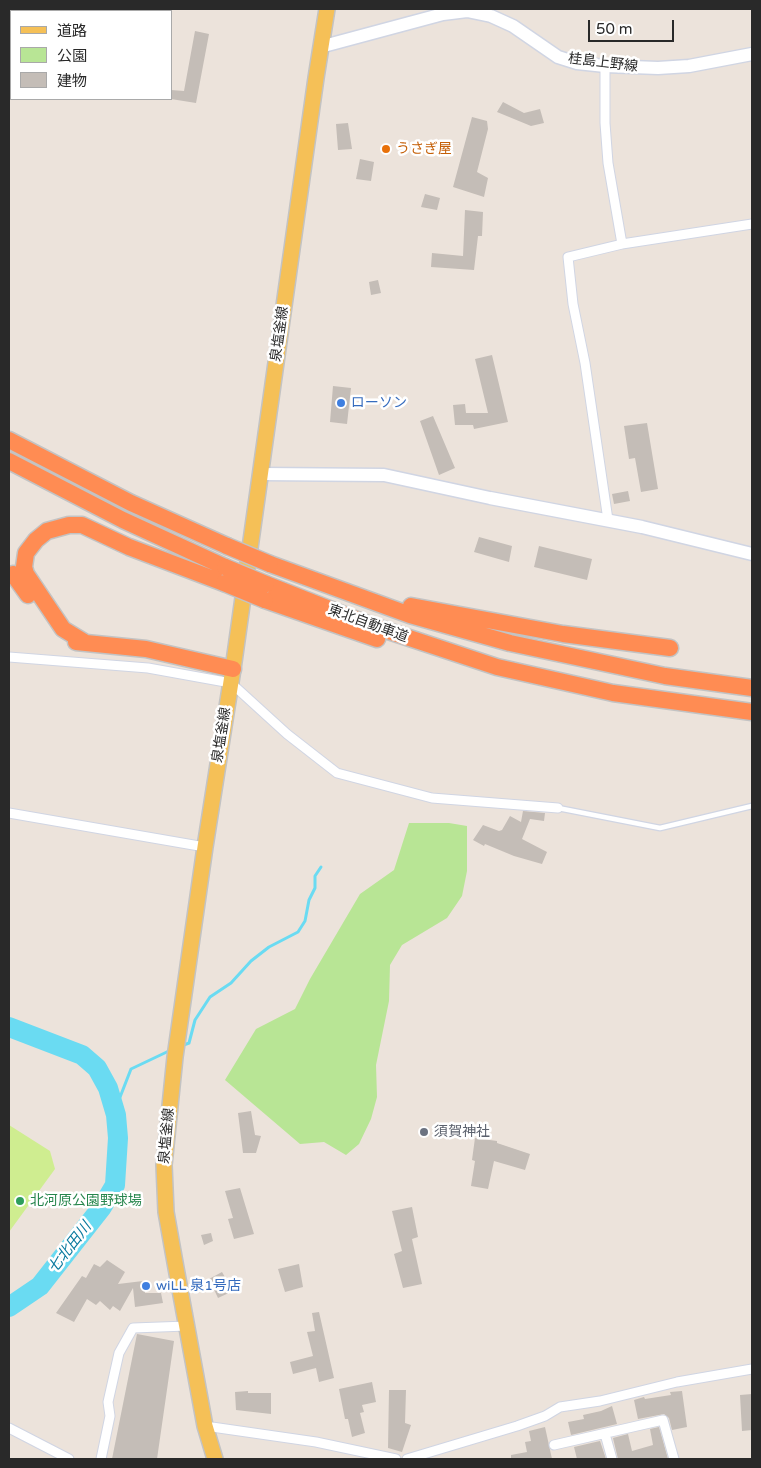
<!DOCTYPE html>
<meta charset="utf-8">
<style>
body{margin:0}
#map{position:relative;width:761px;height:1468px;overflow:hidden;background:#ece3db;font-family:"Varela Round","Noto Sans JP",sans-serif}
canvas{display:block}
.frame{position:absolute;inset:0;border:10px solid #292929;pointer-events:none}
.legend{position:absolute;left:10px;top:10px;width:162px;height:90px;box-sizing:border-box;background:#fff;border:1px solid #a9a9a9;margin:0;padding:6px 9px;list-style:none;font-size:15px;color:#292929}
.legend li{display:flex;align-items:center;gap:10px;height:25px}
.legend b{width:25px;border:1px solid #a9a9a9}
.scale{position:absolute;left:588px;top:20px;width:86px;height:22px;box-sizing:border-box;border:2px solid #292929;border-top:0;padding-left:6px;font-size:15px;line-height:18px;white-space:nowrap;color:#292929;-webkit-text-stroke:4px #fff;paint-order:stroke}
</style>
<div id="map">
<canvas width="761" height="1468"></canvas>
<div class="frame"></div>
<ul class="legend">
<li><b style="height:6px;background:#f5c057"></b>道路</li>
<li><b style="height:14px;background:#b8e595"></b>公園</li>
<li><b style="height:14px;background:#c4bdb7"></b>建物</li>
</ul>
<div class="scale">50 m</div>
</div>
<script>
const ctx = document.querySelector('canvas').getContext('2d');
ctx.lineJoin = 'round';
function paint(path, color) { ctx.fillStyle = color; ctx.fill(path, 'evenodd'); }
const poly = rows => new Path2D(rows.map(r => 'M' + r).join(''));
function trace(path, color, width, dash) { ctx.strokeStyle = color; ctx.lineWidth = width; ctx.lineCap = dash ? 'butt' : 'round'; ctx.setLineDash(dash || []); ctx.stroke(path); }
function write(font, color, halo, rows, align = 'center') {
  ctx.font = font + ' "Varela Round","Noto Sans JP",sans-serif'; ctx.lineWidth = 5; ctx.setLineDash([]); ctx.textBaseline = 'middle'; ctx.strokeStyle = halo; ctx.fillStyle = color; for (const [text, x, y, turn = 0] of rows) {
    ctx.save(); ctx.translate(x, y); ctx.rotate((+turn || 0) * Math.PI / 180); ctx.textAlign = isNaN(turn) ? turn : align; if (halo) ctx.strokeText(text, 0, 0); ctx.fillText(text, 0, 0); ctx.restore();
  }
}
paint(poly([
 [409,823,449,823,467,826,467,871,462,896,447,918,402,945,390,965,389,1001,376,1065,377,1097,371,1119,359,1144,346,1155,324,1142,300,1144,225,1080,256,1029,295,1009,310,979,360,894,394,870]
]), '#b8e595');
paint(poly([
 [9,1125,50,1151,55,1169,9,1232]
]), '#cfed90');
trace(poly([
 [181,1046,189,1043,195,1020,210,997,231,983,251,961,269,947,298,932,305,921,309,900,315,888,315,876,321,867],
 [115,1110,131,1069,171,1050]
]), '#6adbf2', 3);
trace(poly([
 [9,1027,82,1055,97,1068,108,1088,116,1115,118,1138,115,1185,102,1207,40,1286,9,1307]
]), '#6adbf2', 20);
paint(poly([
 [195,31,209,34,196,103,171,99,171,90,184,91],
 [503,102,524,113,540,109,544,123,531,126,497,112],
 [472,117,487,121,488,129,477,172,488,178,484,197,453,187],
 [348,123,352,149,338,150,336,124],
 [360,159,374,162,371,181,356,179],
 [425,194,440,198,437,210,421,207],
 [465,210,483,212,482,236,478,236,474,270,431,267,432,253,463,256],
 [378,280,381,293,371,295,369,282],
 [492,355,508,422,474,429,473,425,455,425,453,405,465,404,466,413,488,413,475,359],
 [333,386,351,388,347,424,330,422],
 [433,416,455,468,439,475,420,421],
 [647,423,658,489,641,492,635,458,629,459,624,426],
 [628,491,630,501,614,504,612,494],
 [479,537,512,546,509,562,474,552],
 [539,546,592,559,587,580,534,567],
 [523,811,545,813,544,821,530,819,522,839,547,852,542,864,514,856,485,844,484,846,473,840,483,825,499,831,502,830,510,816,521,822],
 [251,1111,255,1135,261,1136,256,1153,243,1153,238,1113],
 [475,1138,497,1141,497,1143,530,1154,525,1170,494,1161,488,1189,471,1186,475,1161,472,1160],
 [240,1188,254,1234,234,1239,228,1219,233,1218,225,1191],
 [412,1207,418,1237,412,1239,422,1284,403,1288,394,1254,402,1251,392,1211],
 [211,1233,213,1241,204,1245,201,1235],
 [107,1260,125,1272,118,1284,143,1281,145,1293,161,1293,163,1303,135,1307,133,1288,120,1311,113,1306,110,1310,100,1301,96,1305,87,1299,74,1322,56,1313,82,1276,86,1278,94,1264,100,1267],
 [299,1264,303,1287,285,1292,278,1269],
 [222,1272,233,1291,218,1298,209,1279],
 [319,1312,334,1378,319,1382,316,1368,293,1374,290,1362,313,1356,307,1332,315,1331,312,1313],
 [137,1334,174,1341,157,1459,112,1459],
 [372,1382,376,1402,362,1405,364,1412,360,1413,365,1433,352,1437,348,1419,345,1419,339,1389],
 [389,1390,406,1390,405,1423,411,1425,402,1452,388,1448],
 [248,1391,248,1393,271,1393,271,1414,236,1410,235,1392],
 [682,1391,687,1427,672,1430,669,1418,664,1414,638,1419,634,1400,644,1397,645,1399,671,1395,670,1392],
 [752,1394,752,1430,742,1431,740,1395],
 [612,1406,617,1424,571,1435,568,1422,584,1419,583,1415,601,1411],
 [545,1427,552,1459,511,1459,511,1455,527,1452,525,1442,531,1441,529,1431],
 [659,1427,668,1459,618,1459,613,1438,628,1434,632,1451,653,1445,650,1429],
 [600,1441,606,1459,577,1459,574,1447]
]), '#c4bdb7');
const lane = poly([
 [558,808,660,828,752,806]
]);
const street = poly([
 [605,66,605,123,608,163,622,244],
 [608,520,585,363,573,304,568,257,622,244,752,224],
 [9,657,148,668,231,683,287,734,337,773,432,798,558,808],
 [9,813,205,847],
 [205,1426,316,1442,396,1459],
 [9,1428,69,1459],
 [605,1434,612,1459],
 [554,1445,663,1420,674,1459],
 [101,1459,110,1416,108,1402,119,1353,133,1328,187,1326],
 [407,1459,517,1426,545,1416,560,1407,600,1401,677,1382,752,1369]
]);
const secondary = poly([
 [320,47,443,14,467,11,491,16,513,26,558,57,577,63,605,66,658,68,689,66,752,54],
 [261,474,384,475,490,498,642,527,752,554]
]);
const primary = poly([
 [215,1459,205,1426,176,1268,166,1212,164,1165,175,1057,205,847,233,669,316,78,327,9]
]);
const highway = poly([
 [9,440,131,503,227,546],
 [9,461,123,520,225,567],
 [270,564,410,615,510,643,665,676,752,688],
 [13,574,28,595],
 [266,584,370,625,497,667,613,693,752,712],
 [265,600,377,639],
 [411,606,563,634,670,648],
 [76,642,146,649,233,669],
 [86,643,63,629,26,574,24,567,26,553,36,540,47,531,69,525,82,525,129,547,224,583]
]);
trace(lane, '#d0d5e3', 7);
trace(street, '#d0d5e3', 11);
trace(secondary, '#d0d5e3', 15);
trace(primary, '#c3c3c3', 18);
trace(highway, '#c3c3c3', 19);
trace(lane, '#fff', 4.5);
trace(street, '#fff', 9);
trace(secondary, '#fff', 12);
trace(primary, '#f5c057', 15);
trace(highway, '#ff8c53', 16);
const highwayBridge = poly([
 [227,546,270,564],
 [225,567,266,584],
 [224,583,265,600]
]);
trace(highwayBridge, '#c3c3c3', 19, []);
trace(highwayBridge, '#ff8c53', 16);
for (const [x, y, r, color] of [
 [386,149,5,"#e8710a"],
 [341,403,5,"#3f7fe0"],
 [424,1132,5,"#6b7280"],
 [20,1201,5,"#2e9e5b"],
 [146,1286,5,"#3f7fe0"]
]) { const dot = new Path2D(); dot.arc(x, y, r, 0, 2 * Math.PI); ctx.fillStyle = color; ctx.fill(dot); trace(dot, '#fff', 2); }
write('14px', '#292929', '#fff', [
 ["桂島上野線",603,63,7],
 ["泉塩釜線",280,334,-82],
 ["東北自動車道",368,624,20],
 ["泉塩釜線",222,735,-81],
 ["泉塩釜線",167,1136,-85]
]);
write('14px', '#c56008', '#fff', [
 ["うさぎ屋",396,149]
], 'left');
write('14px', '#366cbe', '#fff', [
 ["ローソン",351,403],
 ["wiLL 泉1号店",156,1286]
], 'left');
write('14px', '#5b616d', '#fff', [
 ["須賀神社",434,1132]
], 'left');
write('14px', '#27864d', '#fff', [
 ["北河原公園野球場",30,1201]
], 'left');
write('italic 15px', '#09799e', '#fff', [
 ["七北田川",70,1248,-52]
]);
</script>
